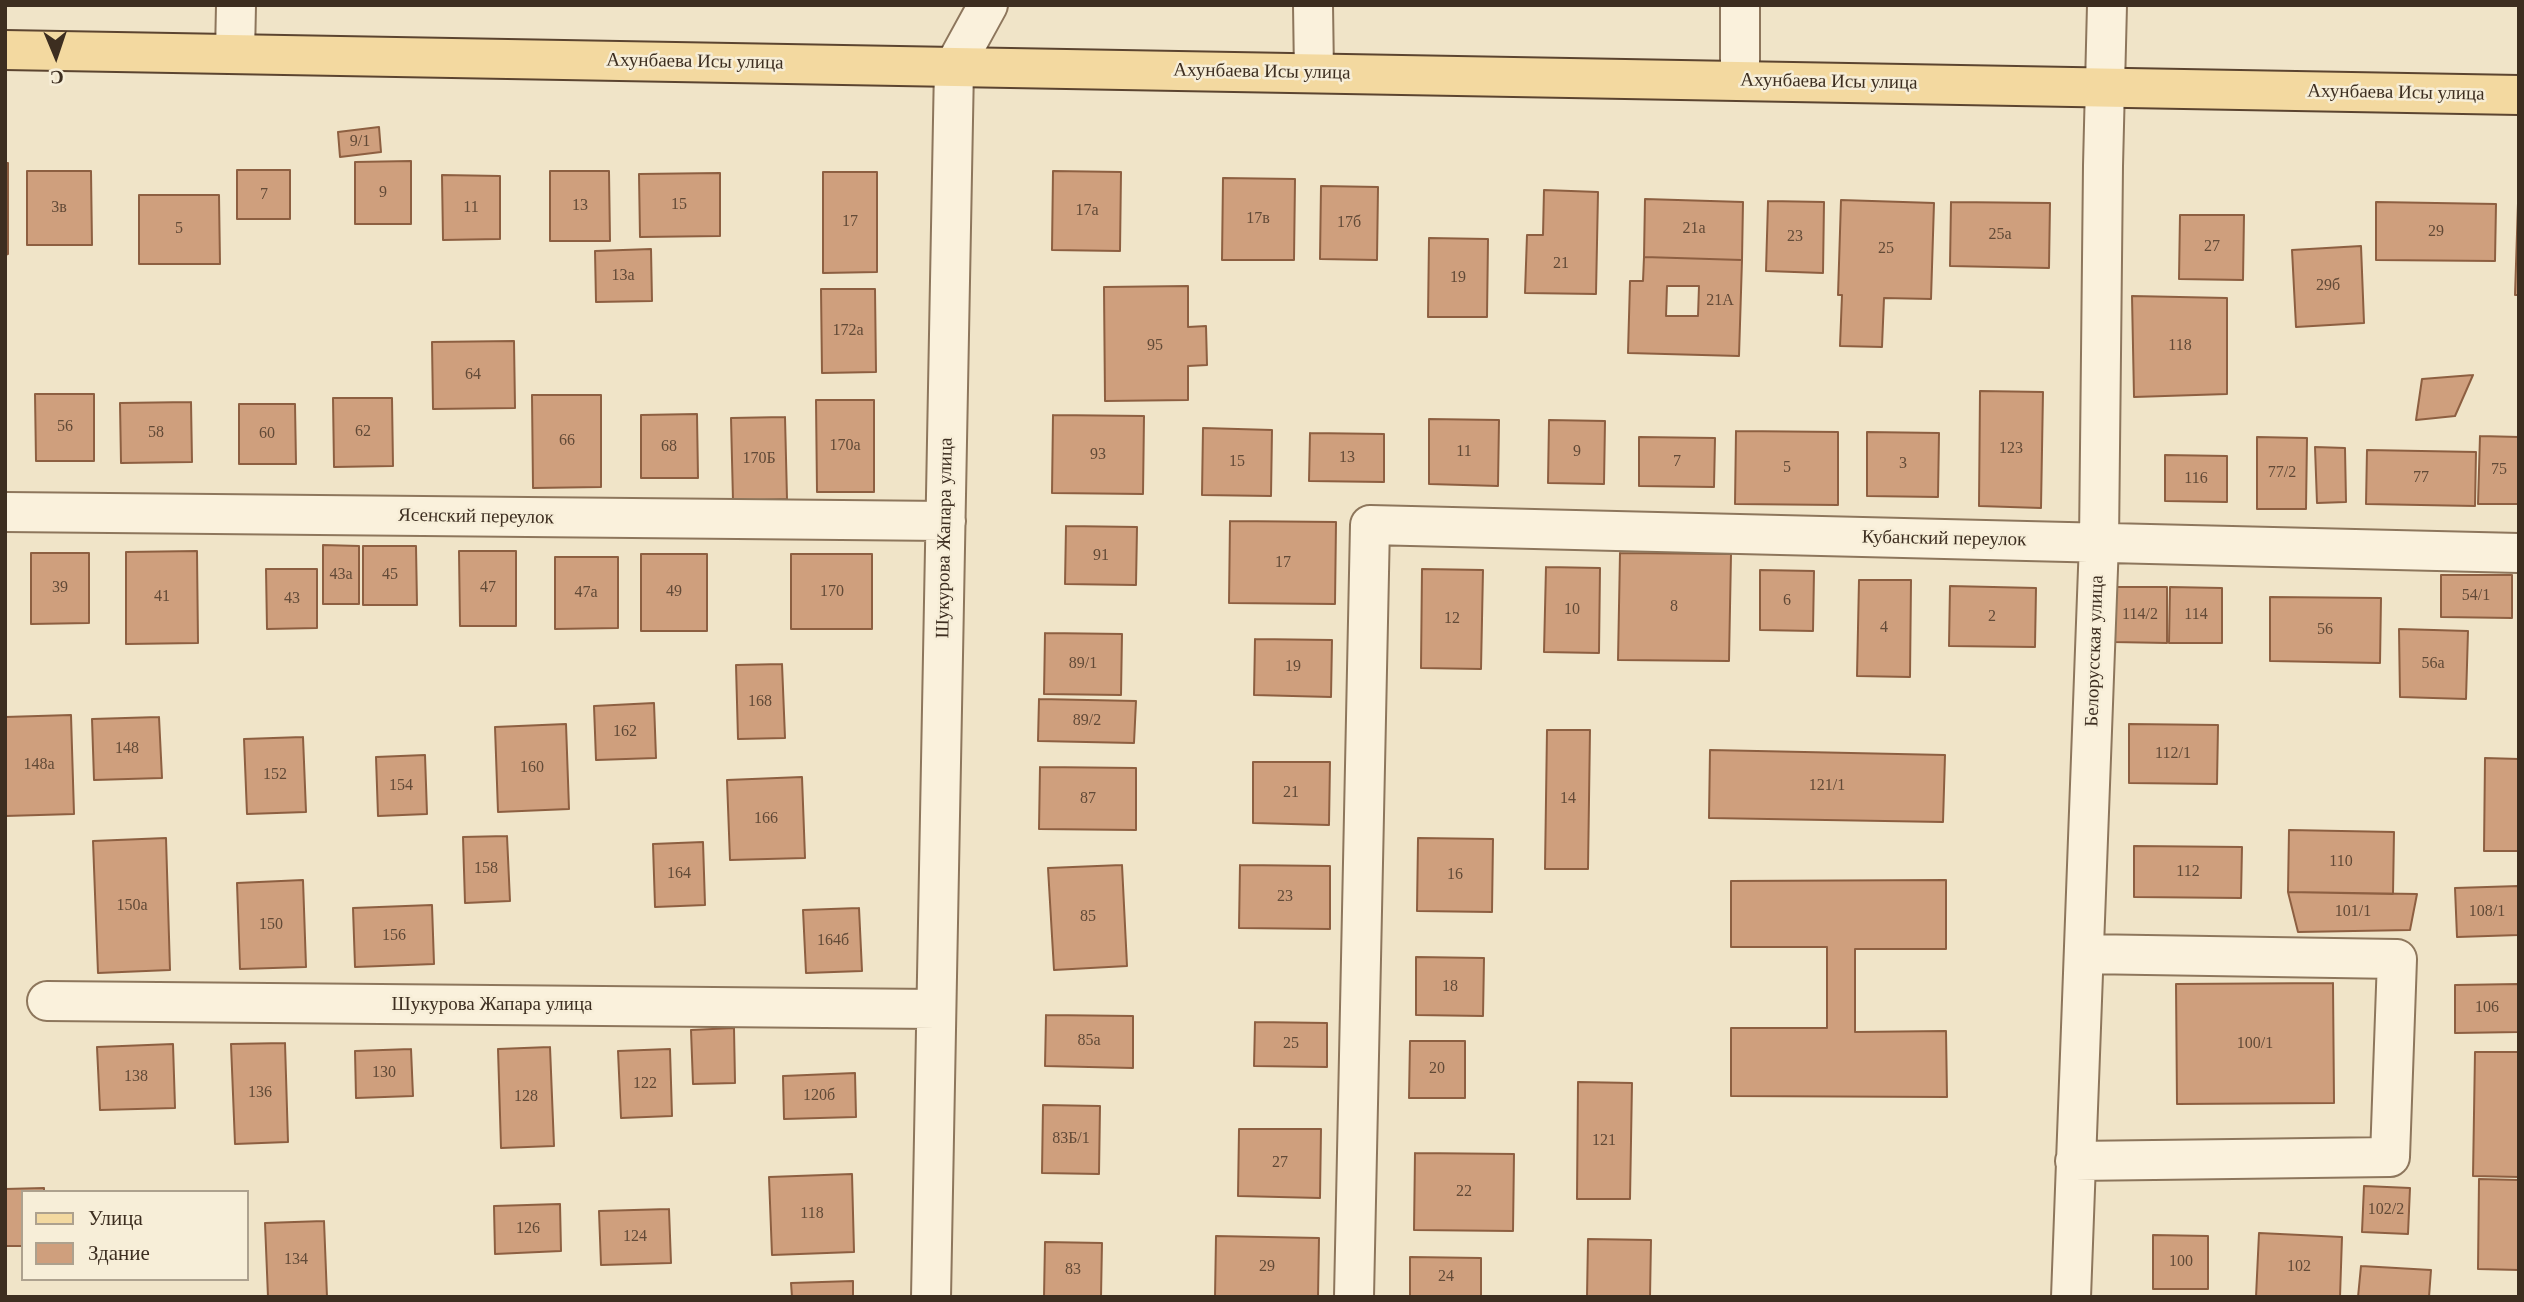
<!DOCTYPE html>
<meta charset="utf-8">
<style>
body{margin:0}
#map{position:relative;width:2524px;height:1302px;overflow:hidden;background:#f0e4c8;font-family:"Times New Roman",serif}
canvas{display:block}
.frame{position:absolute;inset:0;border:7px solid #3d2e20;pointer-events:none}
.legend{position:absolute;left:21px;top:1190px;width:228px;height:91px;box-sizing:border-box;background:#f7eed8;border:2px solid #ada18e;margin:0;padding:9px 12px;list-style:none;font-size:21px;color:#3d2e20}
.legend li{display:flex;align-items:center;gap:14px;height:35px}
.legend b{width:35px;border:2px solid #ada18e}
.north{position:absolute;left:21px;top:21px;width:70px;height:70px;-webkit-text-stroke:5px #f7eed8;paint-order:stroke;rotate:178deg;font-size:19px;font-weight:700;line-height:28px;text-align:center;color:#3d2e20}
.north::after{content:'';display:block;margin:auto;width:24px;height:32px;background:#3d2e20;clip-path:polygon(50% 0,100% 100%,50% 72%,0 100%)}
</style>
<div id="map">
<canvas width="2524" height="1302"></canvas>
<div class="frame"></div>
<ul class="legend">
<li><b style="height:9px;background:#f3d9a0"></b>Улица</li>
<li><b style="height:19px;background:#cf9f7d"></b>Здание</li>
</ul>
<div class="north">С</div>
</div>
<script>
const ctx = document.querySelector('canvas').getContext('2d');
ctx.lineJoin = 'round';
function paint(path, color) { ctx.fillStyle = color; ctx.fill(path, 'evenodd'); }
const poly = rows => new Path2D(rows.map(r => 'M' + r).join(''));
function trace(path, color, width, dash) { ctx.strokeStyle = color; ctx.lineWidth = width; ctx.lineCap = dash ? 'butt' : 'round'; ctx.setLineDash(dash || []); ctx.stroke(path); }
function write(font, color, halo, rows, align = 'center') {
  ctx.font = font + ' "Times New Roman",serif'; ctx.lineWidth = 5; ctx.setLineDash([]); ctx.textBaseline = 'middle'; ctx.strokeStyle = halo; ctx.fillStyle = color; for (const [text, x, y, turn = 0] of rows) {
    ctx.save(); ctx.translate(x, y); ctx.rotate((+turn || 0) * Math.PI / 180); ctx.textAlign = isNaN(turn) ? turn : align; if (halo) ctx.strokeText(text, 0, 0); ctx.fillText(text, 0, 0); ctx.restore();
  }
}
const building = poly([
 [379,127,381,152,340,157,338,132,379,127],
 [411,161,411,224,355,224,355,162,411,161],
 [5,163,8,163,8,254,5,255,5,163],
 [237,170,290,170,290,219,237,219,237,170],
 [27,171,91,171,92,245,27,245,27,171],
 [550,171,609,171,610,241,550,241,550,171],
 [1053,171,1121,172,1120,251,1052,250,1053,171],
 [823,172,877,172,877,272,823,273,823,172],
 [720,173,720,236,640,237,639,174,720,173],
 [442,175,500,176,500,239,443,240,442,175],
 [1223,178,1295,179,1294,260,1222,260,1223,178],
 [1321,186,1378,187,1377,260,1320,259,1321,186],
 [1544,190,1598,192,1596,294,1525,293,1527,235,1543,235,1544,190],
 [139,195,219,195,220,264,139,264,139,195],
 [1645,199,1743,202,1742,260,1644,257,1645,199],
 [1841,200,1934,203,1931,299,1884,298,1882,347,1840,346,1842,295,1838,295,1841,200],
 [1768,201,1824,202,1823,273,1766,271,1768,201],
 [1951,202,2050,203,2049,268,1950,266,1951,202],
 [2376,202,2496,204,2495,261,2376,260,2376,202],
 [2518,203,2519,295,2515,295,2518,203],
 [2180,215,2244,215,2243,280,2179,279,2180,215],
 [1429,238,1488,239,1487,317,1428,317,1429,238],
 [2361,246,2364,323,2296,327,2292,250,2361,246],
 [651,249,652,301,596,302,595,251,651,249],
 [1644,257,1742,260,1739,356,1628,353,1630,281,1643,281,1644,257],
 [1667,286,1699,286,1698,316,1666,316,1667,286],
 [1188,286,1188,327,1206,326,1207,365,1188,366,1188,400,1105,401,1104,287,1188,286],
 [821,289,875,289,876,372,822,373,821,289],
 [2132,296,2227,298,2227,394,2134,397,2132,296],
 [514,341,515,408,433,409,432,342,514,341],
 [2473,375,2455,416,2416,420,2422,379,2473,375],
 [1980,391,2043,392,2041,508,1979,506,1980,391],
 [35,394,94,394,94,461,36,461,35,394],
 [532,395,601,395,601,487,533,488,532,395],
 [333,398,392,398,393,466,334,467,333,398],
 [816,400,874,400,874,492,817,492,816,400],
 [191,402,192,462,121,463,120,403,191,402],
 [239,404,295,404,296,464,239,464,239,404],
 [697,414,698,478,641,478,641,415,697,414],
 [1053,415,1144,416,1143,494,1052,493,1053,415],
 [785,417,787,499,733,501,731,418,785,417],
 [1429,419,1499,420,1498,486,1429,484,1429,419],
 [1549,420,1605,421,1604,484,1548,483,1549,420],
 [1203,428,1272,430,1271,496,1202,495,1203,428],
 [1736,431,1838,432,1838,505,1735,504,1736,431],
 [1867,432,1939,433,1938,497,1867,496,1867,432],
 [1310,433,1384,434,1384,482,1309,481,1310,433],
 [2480,436,2519,437,2519,504,2478,504,2480,436],
 [1639,437,1715,438,1714,487,1639,486,1639,437],
 [2257,437,2307,438,2306,509,2257,509,2257,437],
 [2315,447,2345,448,2346,502,2317,503,2315,447],
 [2367,450,2476,452,2475,506,2366,504,2367,450],
 [2165,455,2227,456,2227,502,2165,501,2165,455],
 [1230,521,1336,522,1335,604,1229,603,1230,521],
 [1066,526,1137,527,1136,585,1065,584,1066,526],
 [323,545,359,546,359,604,323,604,323,545],
 [363,546,416,546,417,605,363,605,363,546],
 [197,551,198,643,126,644,126,552,197,551],
 [459,551,516,551,516,626,460,626,459,551],
 [31,553,89,553,89,623,31,624,31,553],
 [1620,553,1731,554,1729,661,1618,660,1620,553],
 [641,554,707,554,707,631,641,631,641,554],
 [791,554,872,554,872,629,791,629,791,554],
 [555,557,618,557,618,628,555,629,555,557],
 [1546,567,1600,568,1599,653,1544,652,1546,567],
 [266,569,317,569,317,628,267,629,266,569],
 [1422,569,1483,570,1481,669,1421,668,1422,569],
 [1760,570,1814,571,1813,631,1760,630,1760,570],
 [2441,575,2512,575,2512,618,2441,617,2441,575],
 [1859,580,1911,580,1910,677,1857,676,1859,580],
 [1950,586,2036,588,2035,647,1949,646,1950,586],
 [2113,587,2167,587,2167,643,2113,642,2113,587],
 [2170,587,2222,588,2222,643,2169,643,2170,587],
 [2270,597,2381,598,2380,663,2270,661,2270,597],
 [2399,629,2468,631,2466,699,2400,697,2399,629],
 [1045,633,1122,634,1121,695,1044,694,1045,633],
 [1255,639,1332,640,1331,697,1254,695,1255,639],
 [782,664,785,738,738,739,736,665,782,664],
 [1039,699,1136,701,1134,743,1038,741,1039,699],
 [654,703,656,758,596,760,594,706,654,703],
 [71,715,74,814,5,816,5,717,71,715],
 [159,717,162,778,94,780,92,719,159,717],
 [566,724,569,809,498,812,495,727,566,724],
 [2129,724,2218,725,2217,784,2129,783,2129,724],
 [1547,730,1590,730,1588,869,1545,869,1547,730],
 [303,737,306,812,247,814,244,739,303,737],
 [1710,750,1945,755,1943,822,1709,818,1710,750],
 [425,755,427,814,378,816,376,757,425,755],
 [2485,758,2519,759,2519,851,2484,851,2485,758],
 [1253,762,1330,762,1329,825,1253,823,1253,762],
 [1040,767,1136,768,1136,830,1039,829,1040,767],
 [802,777,805,858,730,860,727,780,802,777],
 [2289,830,2394,832,2393,894,2288,892,2289,830],
 [507,836,510,901,465,903,463,837,507,836],
 [166,838,170,970,98,973,93,841,166,838],
 [1418,838,1493,839,1492,912,1417,911,1418,838],
 [703,842,705,905,655,907,653,844,703,842],
 [2134,846,2242,847,2241,898,2134,897,2134,846],
 [1122,865,1127,966,1054,970,1048,868,1122,865],
 [1240,865,1330,866,1330,929,1239,928,1240,865],
 [303,880,306,967,240,969,237,883,303,880],
 [1946,880,1946,949,1855,949,1855,1032,1946,1031,1947,1097,1731,1096,1731,1028,1827,1028,1827,947,1731,947,1731,881,1946,880],
 [2519,886,2519,935,2457,937,2455,888,2519,886],
 [2288,892,2417,894,2410,930,2298,932,2288,892],
 [432,905,434,964,355,967,353,908,432,905],
 [859,908,862,971,806,973,803,910,859,908],
 [1416,957,1484,958,1483,1016,1416,1015,1416,957],
 [2333,983,2334,1103,2177,1104,2176,984,2333,983],
 [2519,984,2519,1032,2455,1033,2455,985,2519,984],
 [1046,1015,1133,1016,1133,1068,1045,1066,1046,1015],
 [1255,1022,1327,1023,1327,1067,1254,1066,1255,1022],
 [734,1028,735,1083,693,1084,691,1030,734,1028],
 [1410,1041,1465,1041,1465,1098,1409,1098,1410,1041],
 [285,1043,288,1142,235,1144,231,1044,285,1043],
 [173,1044,175,1108,100,1110,97,1047,173,1044],
 [550,1047,554,1146,501,1148,498,1049,550,1047],
 [411,1049,413,1096,356,1098,355,1051,411,1049],
 [670,1049,672,1116,621,1118,618,1051,670,1049],
 [2475,1052,2519,1052,2519,1177,2473,1176,2475,1052],
 [855,1073,856,1117,784,1119,783,1076,855,1073],
 [1578,1082,1632,1083,1630,1199,1577,1199,1578,1082],
 [1043,1105,1100,1106,1099,1174,1042,1173,1043,1105],
 [1239,1129,1321,1129,1320,1198,1238,1196,1239,1129],
 [1415,1153,1514,1154,1513,1231,1414,1230,1415,1153],
 [852,1174,854,1252,772,1255,769,1177,852,1174],
 [2479,1179,2519,1180,2519,1270,2478,1269,2479,1179],
 [2364,1186,2410,1188,2408,1234,2362,1232,2364,1186],
 [44,1188,44,1192,23,1192,23,1246,5,1246,5,1189,44,1188],
 [560,1204,561,1251,495,1254,494,1206,560,1204],
 [669,1209,671,1263,601,1265,599,1211,669,1209],
 [324,1221,327,1297,268,1297,265,1223,324,1221],
 [2259,1233,2342,1237,2340,1297,2256,1297,2259,1233],
 [2153,1235,2208,1236,2208,1289,2153,1289,2153,1235],
 [1216,1236,1319,1238,1318,1297,1215,1297,1216,1236],
 [1588,1239,1651,1240,1650,1297,1587,1297,1588,1239],
 [1045,1242,1102,1243,1101,1297,1044,1297,1045,1242],
 [1410,1257,1481,1258,1481,1297,1410,1297,1410,1257],
 [2361,1266,2431,1270,2429,1297,2358,1297,2361,1266],
 [853,1281,853,1297,792,1297,791,1283,853,1281]
]);
paint(building, '#cf9f7d');
trace(building, '#8d5f41', 2);
const minor = poly([
 [1313,5,1314,73],
 [235,54,236,5],
 [1740,81,1740,5],
 [5,512,946,521],
 [47,1001,936,1009],
 [2075,1161,2390,1157,2397,959,2084,954],
 [931,1297,954,67,988,5],
 [1354,1297,1370,525,2519,553],
 [2071,1297,2099,542,2103,166,2107,5]
]);
const major = poly([
 [5,50,2519,95]
]);
trace(minor, '#8d765c', 42);
trace(major, '#5b4430', 42);
trace(minor, '#faf1dc', 38);
trace(major, '#f3d9a0', 38);
write('16px', '#624a37', null, [
 ["9/1",360,142],
 ["9",383,193],
 ["7",264,195],
 ["15",679,205],
 ["13",580,206],
 ["3в",59,208],
 ["11",471,208],
 ["17а",1087,211],
 ["17в",1258,219],
 ["17",850,222],
 ["17б",1349,223],
 ["5",179,229],
 ["21а",1694,229],
 ["29",2436,232],
 ["25а",2000,235],
 ["23",1795,237],
 ["27",2212,247],
 ["25",1886,249],
 ["21",1561,264],
 ["13а",623,276],
 ["19",1458,278],
 ["29б",2328,286],
 ["21А",1720,301],
 ["172а",848,331],
 ["95",1155,346],
 ["118",2180,346],
 ["64",473,375],
 ["56",65,427],
 ["62",363,432],
 ["58",156,433],
 ["60",267,434],
 ["66",567,441],
 ["170а",845,446],
 ["68",669,447],
 ["123",2011,449],
 ["11",1464,452],
 ["9",1577,452],
 ["93",1098,455],
 ["13",1347,458],
 ["170Б",759,459],
 ["15",1237,462],
 ["7",1677,462],
 ["3",1903,464],
 ["5",1787,468],
 ["75",2499,470],
 ["77/2",2282,473],
 ["77",2421,478],
 ["116",2196,479],
 ["91",1101,556],
 ["17",1283,563],
 ["43а",341,575],
 ["45",390,575],
 ["39",60,588],
 ["47",488,588],
 ["49",674,592],
 ["170",832,592],
 ["47а",586,593],
 ["54/1",2476,596],
 ["41",162,597],
 ["43",292,599],
 ["6",1787,601],
 ["8",1674,607],
 ["10",1572,610],
 ["114/2",2140,615],
 ["114",2196,615],
 ["2",1992,617],
 ["12",1452,619],
 ["4",1884,628],
 ["56",2325,630],
 ["89/1",1083,664],
 ["56а",2433,664],
 ["19",1293,667],
 ["168",760,702],
 ["89/2",1087,721],
 ["162",625,732],
 ["148",127,749],
 ["112/1",2173,754],
 ["148а",39,765],
 ["160",532,768],
 ["152",275,775],
 ["154",401,786],
 ["121/1",1827,786],
 ["21",1291,793],
 ["87",1088,799],
 ["14",1568,799],
 ["166",766,819],
 ["110",2341,862],
 ["158",486,869],
 ["112",2188,872],
 ["164",679,874],
 ["16",1455,875],
 ["23",1285,897],
 ["150а",132,906],
 ["101/1",2353,912],
 ["108/1",2487,912],
 ["85",1088,917],
 ["150",271,925],
 ["156",394,936],
 ["164б",833,941],
 ["18",1450,987],
 ["106",2487,1008],
 ["85а",1089,1041],
 ["25",1291,1044],
 ["100/1",2255,1044],
 ["20",1437,1069],
 ["130",384,1073],
 ["138",136,1077],
 ["122",645,1084],
 ["136",260,1093],
 ["120б",819,1096],
 ["128",526,1097],
 ["83Б/1",1071,1139],
 ["121",1604,1141],
 ["27",1280,1163],
 ["22",1464,1192],
 ["102/2",2386,1210],
 ["118",812,1214],
 ["126",528,1229],
 ["124",635,1237],
 ["134",296,1260],
 ["100",2181,1262],
 ["29",1267,1267],
 ["102",2299,1267],
 ["83",1073,1270],
 ["24",1446,1277]
]);
write('19px', '#3d2e20', '#f7eed8', [
 ["Ахунбаева Исы улица",695,62,1],
 ["Ахунбаева Исы улица",1262,72,1],
 ["Ахунбаева Исы улица",1829,82,1],
 ["Ахунбаева Исы улица",2396,93,1],
 ["Ясенский переулок",476,517,1],
 ["Шукурова Жапара улица",945,538,-89],
 ["Кубанский переулок",1944,539,1],
 ["Белорусская улица",2095,651,-88],
 ["Шукурова Жапара улица",492,1005]
]);
</script>
